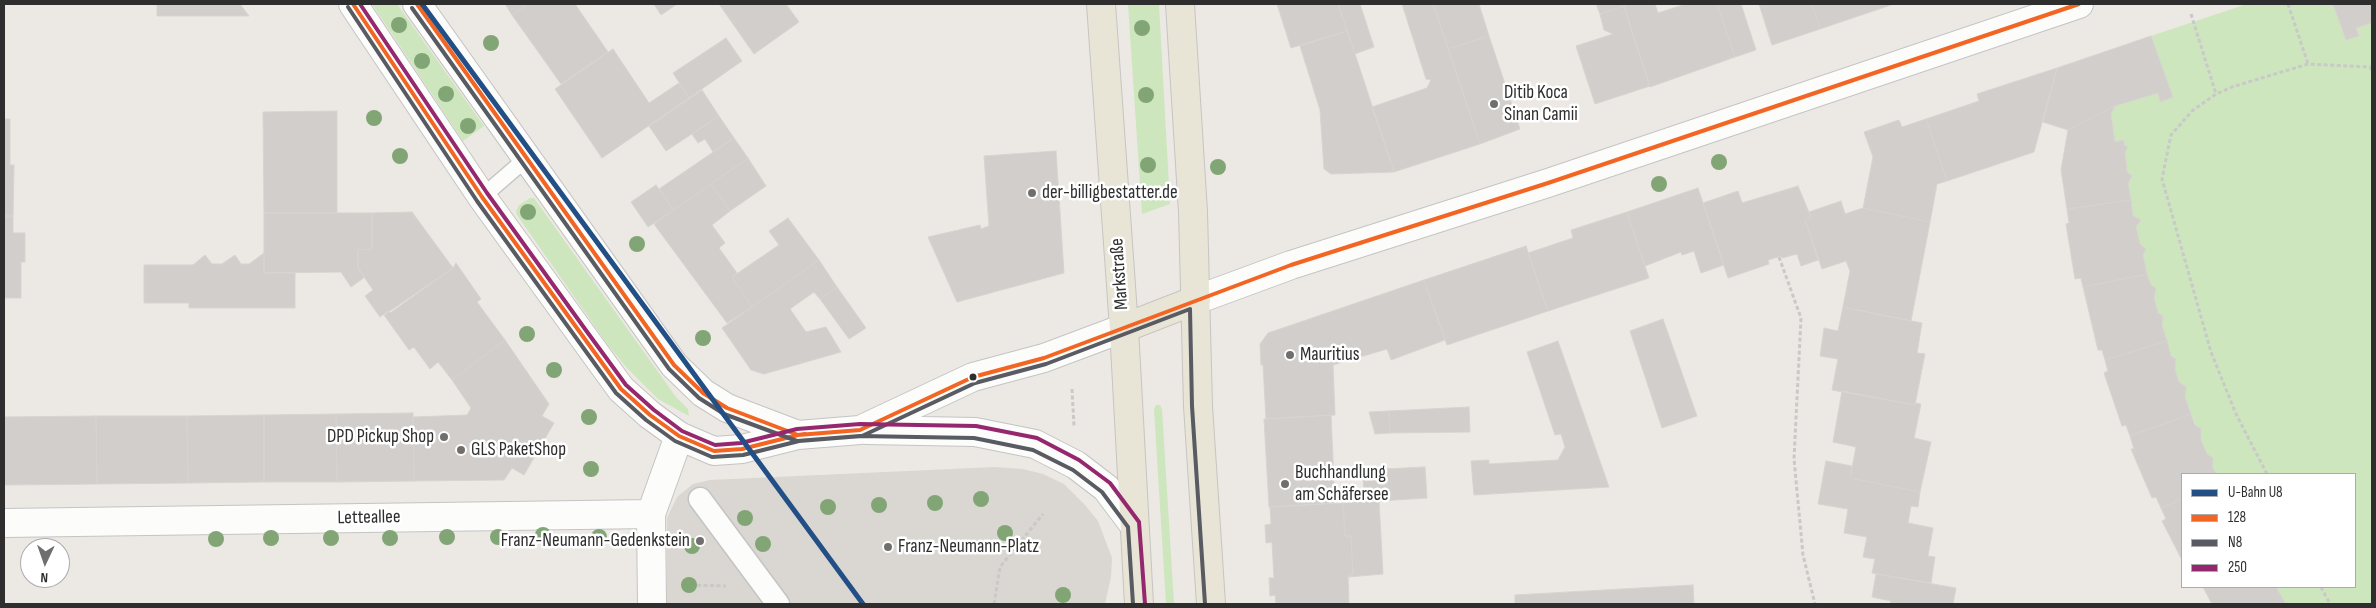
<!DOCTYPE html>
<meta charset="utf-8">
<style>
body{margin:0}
#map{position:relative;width:2376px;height:608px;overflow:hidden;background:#ece8e4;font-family:"Sofia Sans Condensed",sans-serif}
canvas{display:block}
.frame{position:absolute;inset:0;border:5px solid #2e2e2e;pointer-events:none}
.legend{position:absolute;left:2181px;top:473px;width:175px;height:115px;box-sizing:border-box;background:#fff;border:1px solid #ababab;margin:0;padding:6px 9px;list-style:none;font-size:15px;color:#2e2e2e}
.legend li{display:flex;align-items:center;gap:10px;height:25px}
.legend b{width:25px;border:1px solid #ababab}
.north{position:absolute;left:20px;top:538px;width:50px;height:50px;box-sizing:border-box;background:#fff;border:1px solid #ababab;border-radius:50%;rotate:183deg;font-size:14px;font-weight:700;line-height:20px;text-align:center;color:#2e2e2e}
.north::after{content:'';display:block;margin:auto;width:18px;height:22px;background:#706f6e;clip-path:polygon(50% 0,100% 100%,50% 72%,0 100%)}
</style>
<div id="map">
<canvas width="2376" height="608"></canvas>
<div class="frame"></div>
<ul class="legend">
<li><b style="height:6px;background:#224f86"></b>U-Bahn U8</li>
<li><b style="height:6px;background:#f26522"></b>128</li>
<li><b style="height:6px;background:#595b62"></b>N8</li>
<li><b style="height:6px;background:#95276e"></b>250</li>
</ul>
<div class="north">N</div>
</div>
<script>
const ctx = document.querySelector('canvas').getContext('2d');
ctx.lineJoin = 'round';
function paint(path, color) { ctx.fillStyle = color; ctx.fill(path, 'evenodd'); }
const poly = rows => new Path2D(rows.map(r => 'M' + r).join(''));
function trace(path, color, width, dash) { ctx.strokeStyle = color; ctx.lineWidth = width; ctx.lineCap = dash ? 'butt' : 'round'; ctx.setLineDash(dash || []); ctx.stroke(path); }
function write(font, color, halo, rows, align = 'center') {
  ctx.font = font + ' "Sofia Sans Condensed",sans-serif'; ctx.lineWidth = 5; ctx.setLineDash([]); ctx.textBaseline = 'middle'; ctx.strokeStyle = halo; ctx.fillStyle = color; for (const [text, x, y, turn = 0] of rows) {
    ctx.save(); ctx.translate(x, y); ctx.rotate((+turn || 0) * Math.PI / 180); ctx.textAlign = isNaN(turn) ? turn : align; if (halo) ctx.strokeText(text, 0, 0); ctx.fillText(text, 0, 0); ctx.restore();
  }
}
paint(poly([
 [372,4,397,4,484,126,463,141],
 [1128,4,1159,4,1170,204,1142,214],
 [2247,4,2333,4,2346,40,2359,36,2356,28,2372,23,2372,604,2286,604,2276,587,2355,587,2355,474,2216,474,2212,466,2212,458,2207,454,2179,382,2175,370,2176,359,2171,356,2162,325,2163,316,2158,313,2154,298,2156,288,2151,285,2147,274,2143,255,2146,249,2140,244,2136,227,2140,220,2133,216,2128,183,2132,176,2127,172,2125,152,2128,147,2124,145,2124,140,2115,142,2111,114,2115,106,2158,93,2160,101,2173,97,2151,36],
 [530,198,534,198,676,397,688,409,689,416,658,399,627,368,608,345,517,215,516,211,519,205],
 [1156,405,1160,405,1162,409,1174,604,1166,604,1154,409]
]), '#cee6be');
paint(poly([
 [995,467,1023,469,1043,474,1064,484,1085,505,1098,521,1112,558,1111,577,1105,604,667,604,667,518,677,497,693,484,710,480]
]), '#dad6d2');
const building = poly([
 [157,4,240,4,249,16,157,16,157,4],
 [505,4,528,4,512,15,505,4],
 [528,4,575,4,608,52,561,84,512,15,528,4],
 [654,4,677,4,661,15,654,4],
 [719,4,786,4,799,22,754,54,719,4],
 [1277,4,1338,4,1347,31,1291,48,1277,4],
 [1338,4,1360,4,1374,47,1355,54,1338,4],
 [1402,4,1433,4,1480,144,1394,172,1372,107,1427,88,1431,80,1426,79,1402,4],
 [1433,4,1479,4,1489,36,1448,49,1433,4],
 [1596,4,1623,4,1624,6,1600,14,1596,4],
 [1623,4,1655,4,1658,13,1686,4,1717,4,1735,57,1650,87,1623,4],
 [1717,4,1741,4,1756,50,1735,57,1717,4],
 [1759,4,1812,4,1820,29,1772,45,1759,4],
 [1812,4,1894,4,1820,29,1812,4],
 [2333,4,2372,4,2372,23,2356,28,2359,36,2346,40,2333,4],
 [1624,6,1650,86,1595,104,1576,46,1613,34,1604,30,1600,14,1624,6],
 [1347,31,1355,54,1394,172,1331,174,1324,169,1320,110,1300,46,1347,31],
 [1489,36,1520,129,1480,144,1448,49,1489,36],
 [2151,36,2173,97,2160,102,2158,93,2115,106,2068,130,2043,122,2057,68,2151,36],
 [726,38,742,61,689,98,673,73,726,38],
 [613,49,649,103,679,83,689,98,602,158,555,89,613,49],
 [2057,68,2034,152,1947,181,1926,119,1979,101,1977,94,2057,68],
 [702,90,719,116,666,151,649,126,702,90],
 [2115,106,2111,114,2115,142,2124,140,2124,145,2128,147,2125,152,2127,172,2132,176,2128,183,2131,200,2067,209,2061,170,2068,130,2115,106],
 [337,111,337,213,264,213,263,112,337,111],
 [719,116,734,138,713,152,705,139,698,143,692,134,719,116],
 [4,119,10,119,10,165,14,165,13,216,4,216,4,119],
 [1926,119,1947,181,1937,184,1930,222,1863,208,1873,157,1864,132,1899,120,1902,127,1926,119],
 [734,138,748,158,674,210,659,189,734,138],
 [1056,151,1064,273,957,302,928,237,980,225,981,229,989,226,984,156,1056,151],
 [748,158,766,186,730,211,711,184,748,158],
 [711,184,730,211,712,225,725,243,719,248,737,273,732,277,752,307,727,323,654,224,711,184],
 [656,185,674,210,648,227,631,202,656,185],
 [1798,186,1811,217,1805,220,1818,260,1801,266,1797,254,1782,258,1781,256,1768,260,1769,264,1728,278,1703,203,1738,191,1742,203,1798,186],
 [1698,188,1724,265,1701,273,1694,251,1682,255,1681,252,1645,266,1627,212,1698,188],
 [2131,200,2133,216,2141,220,2136,227,2140,244,2146,249,2143,255,2147,274,2083,287,2081,278,2075,279,2066,224,2069,223,2067,209,2131,200],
 [1841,201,1845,214,1863,208,1930,222,1911,321,1843,307,1850,271,1846,261,1822,269,1805,220,1811,217,1809,212,1841,201],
 [412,212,453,268,390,313,388,311,380,317,365,296,373,290,358,268,358,250,372,249,372,213,412,212],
 [1627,212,1649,278,1548,311,1528,253,1573,238,1571,230,1627,212],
 [264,213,372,213,372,249,358,250,358,268,365,277,351,287,341,272,264,273,264,213],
 [4,216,13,216,13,233,25,233,25,262,21,262,21,298,4,298,4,216],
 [788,218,819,260,752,307,732,277,779,245,769,231,788,218],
 [1526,246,1548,311,1447,345,1424,280,1526,246],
 [264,253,264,273,295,273,295,308,189,308,189,303,144,303,144,265,193,265,205,255,212,264,222,264,235,255,241,264,249,264,264,253],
 [819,260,837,287,820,299,814,292,790,309,806,332,826,327,841,352,764,374,751,370,722,328,819,260],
 [456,263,481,299,477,302,505,340,452,380,438,362,430,369,414,347,409,350,384,315,453,268,456,263],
 [2147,274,2151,285,2156,288,2154,298,2158,313,2163,316,2162,325,2167,341,2105,360,2102,350,2098,350,2083,287,2147,274],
 [1424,280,1445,340,1391,360,1387,349,1333,365,1335,415,1266,419,1263,365,1261,365,1260,344,1268,333,1424,280],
 [837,287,866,328,849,339,820,299,837,287],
 [1843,307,1922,323,1917,353,1925,354,1915,405,1832,390,1838,359,1820,356,1824,328,1838,331,1843,307],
 [1663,319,1697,416,1662,428,1630,331,1663,319],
 [505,340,549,404,542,416,554,423,524,475,512,468,504,480,414,481,413,417,467,415,471,408,452,380,505,340],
 [1558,341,1609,487,1474,495,1471,461,1489,460,1489,464,1558,460,1565,447,1561,434,1555,435,1527,352,1558,341],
 [2167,341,2171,356,2176,359,2175,370,2179,382,2186,387,2185,397,2191,414,2130,436,2126,425,2122,426,2104,373,2108,371,2105,360,2167,341],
 [1842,391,1915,405,1915,403,1921,404,1914,438,1931,442,1920,492,1850,478,1856,447,1833,442,1842,391],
 [1469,407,1470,432,1390,433,1389,411,1469,407],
 [1389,411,1390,433,1375,434,1369,412,1389,411],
 [413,413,414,481,337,482,336,414,413,413],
 [336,414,337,482,264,482,264,415,336,414],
 [2191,414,2195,425,2201,429,2201,440,2207,454,2213,458,2212,466,2216,474,2182,474,2182,499,2161,508,2156,497,2152,498,2131,449,2134,449,2130,436,2191,414],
 [264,415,264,482,188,483,187,416,264,415],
 [1331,415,1335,503,1269,507,1264,419,1331,415],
 [96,416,97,484,4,485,4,417,96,416],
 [96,416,187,416,188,483,97,484,96,416],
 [1826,461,1852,466,1850,478,1920,492,1918,507,1911,506,1908,523,1933,528,1928,556,1935,557,1931,583,1872,573,1875,559,1863,557,1867,537,1844,533,1848,509,1818,504,1826,461],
 [1425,467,1427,498,1364,502,1363,470,1425,467],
 [2182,499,2182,560,2162,521,2166,519,2161,508,2182,499],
 [1379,500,1383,574,1348,577,1348,575,1353,574,1351,536,1345,536,1343,503,1379,500],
 [1343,503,1345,536,1351,536,1353,574,1348,575,1349,604,1276,604,1275,595,1270,596,1269,578,1274,578,1272,542,1266,543,1265,525,1271,524,1270,507,1343,503],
 [1876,574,1956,588,1953,604,1890,604,1891,601,1872,597,1876,574],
 [1693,585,1694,604,1515,604,1515,595,1693,585],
 [2203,587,2276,587,2286,604,2212,604,2203,587]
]);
paint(building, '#d1cecb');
trace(building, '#d7d4d0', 1);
const service = poly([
 [482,197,527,158]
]);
const pedestrian = poly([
 [700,499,778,604]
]);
const minor = poly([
 [4,523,651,514],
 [652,604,651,514,679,436]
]);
const tertiary = poly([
 [1196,300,1291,265,1548,183,2079,4]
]);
const secondary = poly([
 [353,4,482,197,621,389,650,415,679,436,714,451,742,449,798,435,860,430,973,377,1044,358,1124,328],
 [417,4,674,365,703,393,727,408,798,435],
 [867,430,975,432,1035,444,1076,465,1106,488,1134,525]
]);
const primary = poly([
 [1101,4,1124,328,1139,604],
 [1180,4,1193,212,1198,406,1211,604],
 [1124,328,1196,300]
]);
trace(service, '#c5c4c5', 18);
trace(pedestrian, '#c5c4c5', 25);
trace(minor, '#c5c4c5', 30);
trace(tertiary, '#c5c4c5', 30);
trace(secondary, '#c5c4c5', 30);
trace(primary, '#c6c5c4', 30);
trace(poly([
 [2288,4,2308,64],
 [2191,14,2216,94],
 [1779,257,1801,318,1794,459,1803,555,1815,604],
 [1072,389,1074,426],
 [2267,474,2236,414,2211,352,2162,179,2171,135,2192,111,2216,94,2232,87,2308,64,2370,67,2372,71],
 [684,585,726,586],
 [2321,587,2330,604],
 [994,604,1000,567,1043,514]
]), '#c9c9c8', 3, [4, 2.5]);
trace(service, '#fcfcfb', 15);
trace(pedestrian, '#fcfcfb', 22);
trace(minor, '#fcfcfb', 28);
trace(tertiary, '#fcfcfb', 28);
trace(secondary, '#fcfcfb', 28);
trace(primary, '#e8e4d6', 28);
trace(poly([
 [353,4,482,197,621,389,650,415,679,436,714,451,742,449,798,435,860,430,973,377,1044,358,1291,265,1548,183,2079,4],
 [417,4,674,365,703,393,727,408,798,435,805,434]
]), '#f26522', 4);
trace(poly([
 [348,7,477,201,616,393,646,420,675,441,712,457,743,455,799,441,862,436,975,383,1046,364,1190,309,1192,406,1205,604],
 [412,8,669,369,699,398,724,414,797,441,860,436,974,438,1033,450,1073,470,1102,492,1128,527,1133,604]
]), '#595b62', 4);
trace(poly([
 [360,4,487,193,585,329,626,385,654,410,682,431,715,445,741,443,797,429,860,424,976,426,1037,438,1079,460,1110,483,1139,522,1145,604]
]), '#95276e', 4);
trace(poly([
 [422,4,863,604]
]), '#224f86', 5);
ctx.fillStyle = '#82a575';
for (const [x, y] of [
 [399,25],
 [1142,28],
 [491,43],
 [422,61],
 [446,94],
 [1146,95],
 [374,118],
 [468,126],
 [400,156],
 [1719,162],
 [1148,165],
 [1218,167],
 [1659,184],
 [528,212],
 [637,244],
 [527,334],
 [703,338],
 [554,370],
 [589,417],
 [591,469],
 [981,499],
 [935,503],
 [879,505],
 [828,507],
 [745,518],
 [1005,533],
 [543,535],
 [447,537],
 [498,537],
 [599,537],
 [271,538],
 [331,538],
 [390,538],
 [216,539],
 [763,544],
 [692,546],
 [689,585],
 [1063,595]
]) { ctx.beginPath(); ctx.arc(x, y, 8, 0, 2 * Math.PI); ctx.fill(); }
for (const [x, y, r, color] of [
 [1494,104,5,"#706f6e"],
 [1032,193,5,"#706f6e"],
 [1290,355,5,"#706f6e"],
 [973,377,4.5,"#2e2e2e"],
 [444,437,5,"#706f6e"],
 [461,450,5,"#706f6e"],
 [1285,484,5,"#706f6e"],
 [700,541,5,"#706f6e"],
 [888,547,5,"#706f6e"]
]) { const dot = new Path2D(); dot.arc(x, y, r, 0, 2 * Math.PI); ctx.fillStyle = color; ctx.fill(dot); trace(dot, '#fff', 2); }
write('19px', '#2e2e2e', '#fff', [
 ["Ditib Koca",1504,93],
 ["Sinan Camii",1504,115],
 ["der-billigbestatter.de",1042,193],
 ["Mauritius",1300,355],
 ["DPD Pickup Shop",434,437,"right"],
 ["GLS PaketShop",471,450],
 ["Buchhandlung",1295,473],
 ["am Schäfersee",1295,495],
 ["Franz-Neumann-Gedenkstein",690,541,"right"],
 ["Franz-Neumann-Platz",898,547]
], 'left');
write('19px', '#2e2e2e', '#fff', [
 ["Markstraße",1120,274,-94],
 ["Letteallee",369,518,-1]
]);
</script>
